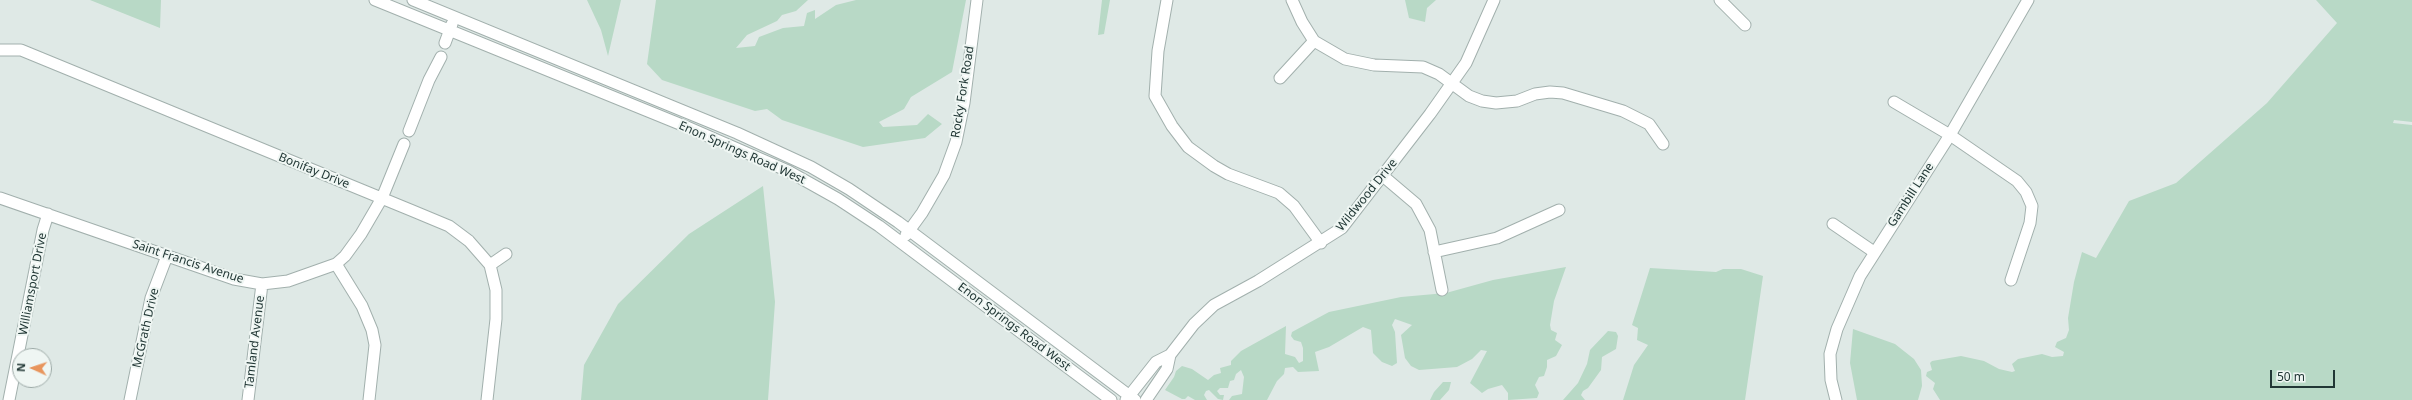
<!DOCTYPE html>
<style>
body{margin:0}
#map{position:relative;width:2412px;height:400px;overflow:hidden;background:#dfe9e6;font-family:"Noto Sans",sans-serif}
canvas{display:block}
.north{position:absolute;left:12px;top:348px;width:40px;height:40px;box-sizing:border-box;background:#eff6f3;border:1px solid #9daaa7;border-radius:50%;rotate:273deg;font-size:11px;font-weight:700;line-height:16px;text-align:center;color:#213735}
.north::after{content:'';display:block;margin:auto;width:14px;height:18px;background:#e8955d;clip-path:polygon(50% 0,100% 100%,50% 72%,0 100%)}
.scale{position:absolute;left:2270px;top:370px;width:65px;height:18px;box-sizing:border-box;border:2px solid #213735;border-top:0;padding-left:5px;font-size:12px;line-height:14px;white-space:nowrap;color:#213735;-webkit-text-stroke:3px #eff6f3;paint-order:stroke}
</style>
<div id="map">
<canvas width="2412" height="400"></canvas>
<div class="north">N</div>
<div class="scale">50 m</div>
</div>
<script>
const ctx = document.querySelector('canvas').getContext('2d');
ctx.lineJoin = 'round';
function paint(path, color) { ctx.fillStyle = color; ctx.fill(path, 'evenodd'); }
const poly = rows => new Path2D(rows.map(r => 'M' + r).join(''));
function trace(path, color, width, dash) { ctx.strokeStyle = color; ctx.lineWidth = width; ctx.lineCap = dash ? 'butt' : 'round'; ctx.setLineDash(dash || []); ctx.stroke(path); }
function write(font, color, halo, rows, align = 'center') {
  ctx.font = font + ' "Noto Sans",sans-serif'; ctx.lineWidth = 4; ctx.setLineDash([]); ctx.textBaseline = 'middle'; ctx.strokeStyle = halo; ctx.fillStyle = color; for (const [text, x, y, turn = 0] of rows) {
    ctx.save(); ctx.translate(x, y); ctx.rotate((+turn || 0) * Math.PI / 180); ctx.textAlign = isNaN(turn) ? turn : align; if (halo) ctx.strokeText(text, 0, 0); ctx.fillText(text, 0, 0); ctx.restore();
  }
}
paint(poly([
 [90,0,161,0,160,28],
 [587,0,621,0,608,56,601,30],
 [656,0,808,0,796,11,782,15,777,21,747,35,736,48,755,46,759,37,783,28,804,26,807,13,815,10,815,19,836,5,856,0,966,0,952,72,911,97,904,109,879,122,883,127,917,125,928,114,942,124,925,138,863,147,782,120,767,109,755,111,662,80,647,64],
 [1102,0,1110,0,1104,34,1098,35],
 [1405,0,1436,0,1427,8,1425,22,1409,18],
 [2316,0,2412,0,2412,122,2394,120,2393,123,2412,125,2412,400,1940,400,1933,389,1935,383,1926,376,1927,372,1932,370,1930,363,1932,361,1961,356,1984,361,1999,369,2012,372,2015,371,2012,364,2018,359,2042,354,2052,357,2063,356,2064,352,2055,347,2057,342,2066,338,2069,330,2068,318,2074,282,2082,252,2096,258,2129,201,2176,183,2267,103,2337,23],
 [763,186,775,302,768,400,581,400,584,365,618,304,689,234],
 [1566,267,1554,301,1550,325,1551,330,1557,333,1555,340,1562,345,1556,356,1547,360,1547,367,1544,376,1539,377,1535,385,1539,393,1537,398,1508,400,1508,393,1502,385,1488,389,1482,393,1470,383,1487,351,1481,350,1472,359,1457,367,1419,370,1411,366,1405,358,1401,335,1412,325,1395,319,1392,325,1395,332,1397,363,1392,366,1382,362,1373,353,1371,330,1363,327,1329,347,1315,352,1319,371,1298,372,1293,367,1285,368,1284,374,1277,381,1267,400,1229,400,1232,396,1242,394,1244,377,1241,370,1236,374,1234,380,1230,381,1228,388,1220,388,1217,391,1220,395,1224,395,1223,400,1218,399,1209,390,1206,391,1204,395,1207,400,1195,400,1188,396,1185,399,1182,399,1165,390,1174,377,1176,371,1182,366,1192,369,1208,380,1214,375,1221,373,1220,368,1231,365,1231,361,1241,351,1286,326,1285,354,1295,357,1299,363,1303,361,1303,348,1301,342,1294,340,1291,336,1292,332,1329,312,1401,297,1446,293,1493,280],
 [1650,268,1716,272,1723,269,1741,269,1763,276,1745,400,1623,400,1634,365,1648,345,1637,340,1638,328,1632,325],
 [1853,329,1895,344,1914,359,1921,370,1922,386,1918,400,1857,400,1850,363],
 [1608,331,1616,332,1618,336,1616,349,1602,357,1601,370,1588,388,1583,391,1581,395,1585,400,1563,400,1578,383,1587,364,1590,350],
 [1443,382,1451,382,1449,390,1440,400,1430,400,1434,392]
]), '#b8d9c6');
const minor = poly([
 [375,0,687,127,788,171,838,199,879,226,1111,400],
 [413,0,737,133,811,167,849,189,898,222,1135,400],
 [1167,0,1158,51,1155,96,1172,126,1188,147,1214,166,1228,174,1279,193,1294,206,1321,243],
 [1292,0,1302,22,1314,41,1345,59,1374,65,1423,67,1439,74,1469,96,1482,101,1496,103,1517,101,1535,94,1550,92,1563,93,1623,111,1649,124,1663,144],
 [1720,0,1745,25],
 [445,43,452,24],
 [0,50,21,50,413,211,449,226,469,241,490,265,496,290,496,319,487,400],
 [1280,78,1314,41],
 [1894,102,1950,135,2017,181,2026,192,2032,206,2030,223,2011,280],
 [409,131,429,80,441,57],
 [1383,176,1416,204,1430,230,1442,290],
 [0,198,234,279,262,284,288,281,336,264,345,256,361,234,382,198,404,144],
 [1833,224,1874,252],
 [906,235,922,213,944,175,956,142,964,103,977,0],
 [1434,252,1497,238,1559,210],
 [336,264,362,306,372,330,375,345,369,400],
 [490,265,506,254],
 [9,400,43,230,48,214],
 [130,400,151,298,167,256],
 [248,400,262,284],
 [1126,400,1156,362,1170,355,1194,324,1214,305,1258,281,1342,228,1430,114,1466,63,1494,0],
 [1146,400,1167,369,1170,355],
 [1836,400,1831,380,1830,354,1837,329,1860,276,1950,135,2028,0]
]);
trace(minor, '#a2b0ad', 13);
trace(minor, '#fff', 11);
write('12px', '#213735', '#eff6f3', [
 ["Rocky Fork Road",963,92,-81],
 ["Enon Springs Road West",742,153,24],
 ["Bonifay Drive",314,171,22],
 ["Wildwood Drive",1367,195,-51],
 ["Gambill Lane",1911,195,-57],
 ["Saint Francis Avenue",188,262,18],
 ["Williamsport Drive",33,284,-79],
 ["Enon Springs Road West",1014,327,37],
 ["McGrath Drive",146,328,-77],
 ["Tamland Avenue",255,342,-83]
]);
</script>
